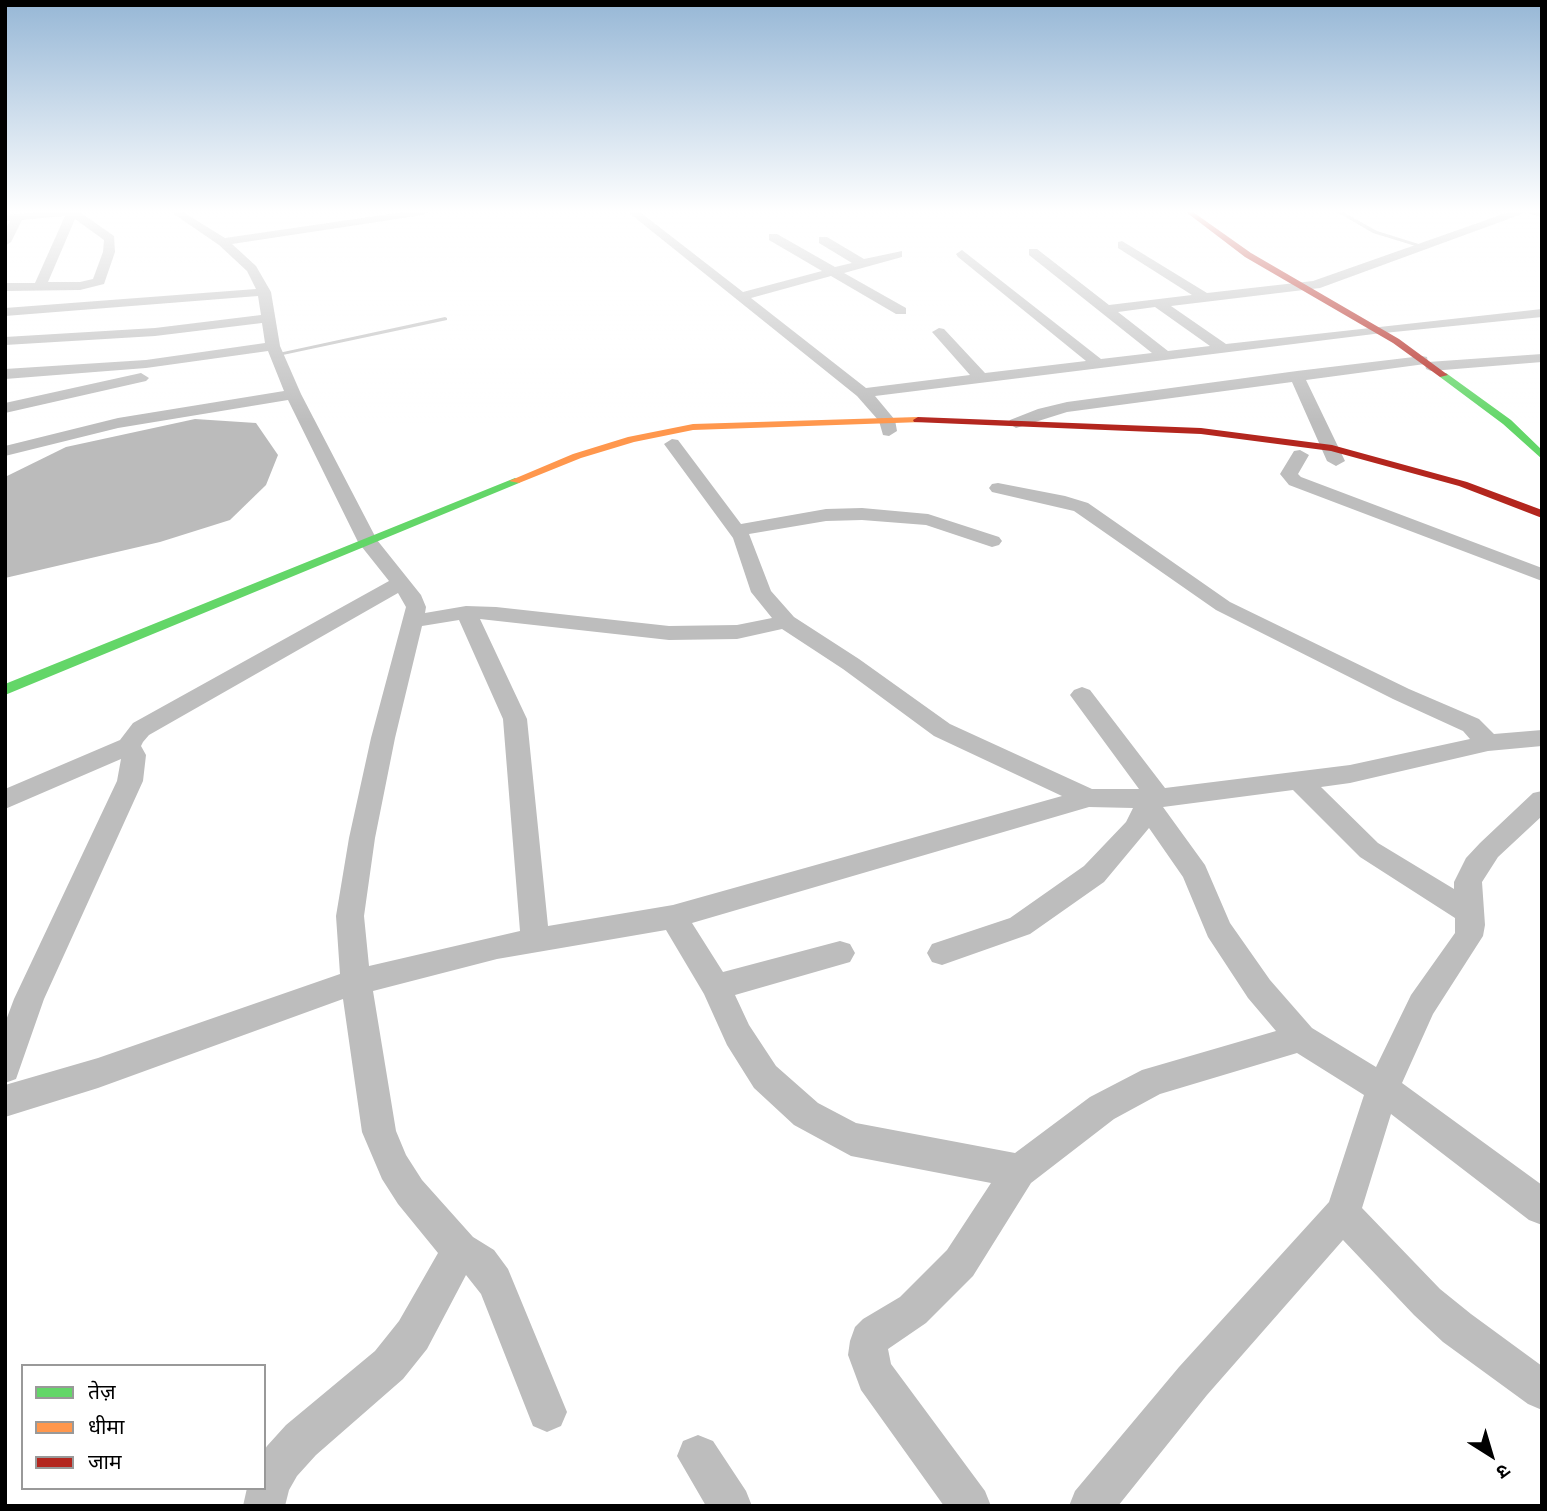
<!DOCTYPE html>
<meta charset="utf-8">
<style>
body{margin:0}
#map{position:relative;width:1547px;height:1511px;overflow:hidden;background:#fff;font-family:"Open Sans","Noto Sans Devanagari",sans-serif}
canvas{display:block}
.frame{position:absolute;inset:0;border:7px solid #000;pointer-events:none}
.legend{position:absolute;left:21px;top:1364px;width:245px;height:126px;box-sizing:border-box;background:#fff;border:2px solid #999;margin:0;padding:9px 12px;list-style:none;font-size:21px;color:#000}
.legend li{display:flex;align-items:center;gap:14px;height:35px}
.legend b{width:35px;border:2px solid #999}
.north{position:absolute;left:1456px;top:1420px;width:70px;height:70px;-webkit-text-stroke:5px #fff;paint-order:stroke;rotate:143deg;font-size:19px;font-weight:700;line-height:28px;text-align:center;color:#000}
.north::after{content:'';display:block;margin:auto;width:24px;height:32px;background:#000;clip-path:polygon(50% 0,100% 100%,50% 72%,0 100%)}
</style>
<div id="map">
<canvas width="1547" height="1511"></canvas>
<div class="frame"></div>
<ul class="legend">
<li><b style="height:9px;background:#63d668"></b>तेज़</li>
<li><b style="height:9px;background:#ff974d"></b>धीमा</li>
<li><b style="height:9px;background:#b3261e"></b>जाम</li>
</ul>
<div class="north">उ</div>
</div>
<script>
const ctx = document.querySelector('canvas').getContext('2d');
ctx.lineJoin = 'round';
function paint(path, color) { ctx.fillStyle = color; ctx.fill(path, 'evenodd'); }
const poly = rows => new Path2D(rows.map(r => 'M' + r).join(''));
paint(poly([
 [195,419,256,423,278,455,266,485,230,520,160,542,5,578,5,477,66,447]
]), '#bbb');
paint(poly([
 [1337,212,1343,212,1377,231,1425,246,1422,248,1373,233,1337,212],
 [445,317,447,318,447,320,278,356,274,354,445,317]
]), '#bdbdbd');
paint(poly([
 [37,212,80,212,114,236,115,252,104,284,80,290,5,291,5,283,35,283,65,216,22,220,11,242,5,246,5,230,10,221,5,221,5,215,37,212],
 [75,219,104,240,103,252,93,279,80,282,48,282,75,219],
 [171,212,183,212,225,238,403,212,429,212,423,215,232,244,256,266,271,292,280,346,301,394,377,540,421,595,426,607,425,613,466,606,496,607,669,626,737,625,772,618,751,592,733,538,664,444,672,439,678,440,741,524,826,509,862,508,928,514,999,537,1002,541,999,545,992,547,926,525,862,520,826,521,749,534,771,591,794,617,859,659,950,724,1092,789,1139,789,1070,695,1074,690,1082,687,1090,690,1165,788,1350,765,1470,739,1463,731,1393,699,1216,610,1074,511,992,492,989,488,992,484,998,483,1065,496,1088,503,1230,602,1409,689,1479,719,1494,734,1542,730,1542,746,1488,751,1350,783,1321,787,1378,843,1454,889,1454,882,1466,858,1480,843,1533,793,1542,791,1542,816,1498,857,1482,882,1485,925,1483,936,1433,1014,1402,1083,1542,1185,1542,1225,1529,1220,1391,1114,1362,1208,1440,1289,1471,1314,1542,1366,1542,1410,1528,1404,1443,1342,1414,1315,1343,1240,1207,1395,1118,1506,1069,1506,1075,1491,1179,1367,1329,1202,1364,1095,1297,1053,1160,1094,1114,1119,1031,1183,973,1276,926,1323,888,1349,891,1364,985,1491,991,1506,944,1506,861,1390,848,1355,850,1341,855,1327,863,1319,900,1297,947,1250,991,1183,851,1156,794,1125,754,1088,727,1045,704,994,666,930,497,959,373,991,396,1131,406,1155,422,1180,473,1237,494,1250,508,1269,567,1412,561,1426,547,1432,533,1426,481,1294,466,1275,427,1349,403,1379,316,1455,297,1476,289,1490,285,1506,243,1506,247,1488,264,1488,264,1451,267,1446,286,1425,375,1351,399,1321,438,1253,398,1204,382,1179,362,1132,343,999,98,1088,5,1117,5,1085,98,1058,340,974,336,916,349,838,371,738,406,607,398,593,149,735,143,742,141,746,146,755,143,781,44,999,16,1079,5,1083,5,1023,14,999,117,781,121,759,5,809,5,789,120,740,133,723,389,581,358,542,288,400,118,428,5,456,5,446,118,418,284,391,268,351,146,368,5,379,5,369,146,360,265,343,262,323,155,336,5,345,5,337,155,328,261,315,258,296,5,316,5,308,256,289,247,271,219,245,171,212],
 [480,619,669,640,737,639,782,629,843,669,934,736,1062,796,673,905,548,926,527,719,480,619],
 [459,620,503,719,520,931,369,966,364,916,375,838,395,738,422,626,459,620],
 [1293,790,1360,857,1455,918,1455,933,1411,995,1376,1067,1312,1028,1270,980,1230,923,1205,865,1163,807,1293,790],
 [1089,807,1133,808,1126,822,1084,866,1010,918,932,944,927,953,932,962,942,965,1030,934,1104,882,1149,828,1183,877,1208,937,1248,998,1276,1031,1142,1070,1090,1097,1015,1153,856,1123,818,1103,776,1066,749,1025,735,995,850,962,855,953,850,944,840,941,723,972,692,923,1089,807],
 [628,212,640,212,743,292,822,271,769,240,769,234,777,234,835,267,852,263,819,243,819,237,827,237,864,259,902,251,902,257,844,273,906,308,906,314,896,314,831,276,751,298,866,388,970,375,932,332,939,328,944,329,985,373,1086,361,958,257,956,254,962,250,1101,359,1152,353,1029,255,1029,249,1037,249,1109,305,1192,295,1118,248,1118,242,1122,241,1207,293,1313,281,1509,212,1523,212,1522,214,1320,288,1171,306,1226,344,1542,309,1542,317,1374,334,875,396,895,420,897,431,889,436,883,435,879,421,857,396,628,212],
 [1155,307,1210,346,1168,351,1118,312,1155,307],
 [1529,212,1542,212,1542,217,1531,214,1529,212],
 [1542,354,1542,362,1431,371,1426,369,1425,364,1306,380,1345,461,1336,466,1327,461,1292,382,1067,412,1016,428,1008,423,1010,420,1038,409,1067,402,1297,371,1422,356,1427,357,1428,362,1542,354],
 [141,373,149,378,146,381,5,413,5,403,141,373],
 [1300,450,1309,455,1298,474,1301,477,1542,568,1542,581,1289,485,1280,474,1294,451,1300,450],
 [698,1435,713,1441,746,1491,752,1506,706,1506,677,1456,683,1441,698,1435]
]), '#bdbdbd');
paint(poly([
 [1440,373,1446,373,1511,420,1542,450,1542,459,1503,424,1440,377,1440,373],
 [515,478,521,481,519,483,5,695,5,684,515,478]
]), '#63d668');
paint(poly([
 [918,417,923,420,922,422,693,430,634,442,581,458,519,483,509,481,573,454,628,437,693,424,918,417]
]), '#ff974d');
paint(poly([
 [1186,212,1193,212,1251,253,1399,339,1448,375,1440,377,1393,343,1245,257,1186,212],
 [918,417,1201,428,1332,445,1467,482,1542,510,1542,518,1459,486,1331,451,1201,434,914,422,913,420,918,417]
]), '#b3261e');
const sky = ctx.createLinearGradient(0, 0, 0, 423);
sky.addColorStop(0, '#96b7d6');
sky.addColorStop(0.5, '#fff');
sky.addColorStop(1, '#ffffff00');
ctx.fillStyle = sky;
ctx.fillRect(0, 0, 1547, 423);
</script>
